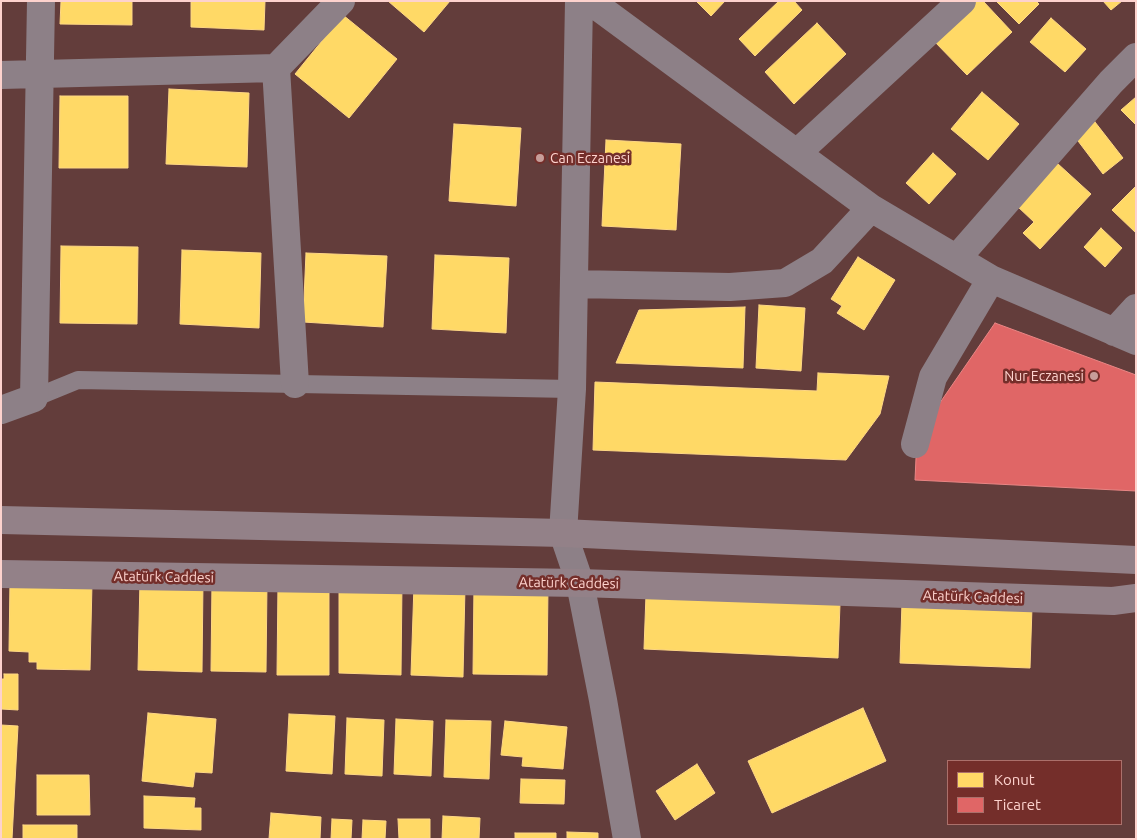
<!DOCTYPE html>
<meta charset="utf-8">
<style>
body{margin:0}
#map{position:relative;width:1137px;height:840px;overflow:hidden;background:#633d3b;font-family:Ubuntu,sans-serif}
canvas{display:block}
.frame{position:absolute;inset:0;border:2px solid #fdd2cd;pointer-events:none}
.legend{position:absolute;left:947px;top:760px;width:175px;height:65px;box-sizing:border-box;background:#742e2a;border:1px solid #ab706b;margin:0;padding:6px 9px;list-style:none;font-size:15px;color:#fdd2cd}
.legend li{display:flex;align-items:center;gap:10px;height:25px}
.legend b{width:25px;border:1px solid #ab706b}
</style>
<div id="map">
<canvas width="1137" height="840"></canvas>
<div class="frame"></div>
<ul class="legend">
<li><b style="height:14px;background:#ffd966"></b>Konut</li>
<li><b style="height:14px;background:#e06666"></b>Ticaret</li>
</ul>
</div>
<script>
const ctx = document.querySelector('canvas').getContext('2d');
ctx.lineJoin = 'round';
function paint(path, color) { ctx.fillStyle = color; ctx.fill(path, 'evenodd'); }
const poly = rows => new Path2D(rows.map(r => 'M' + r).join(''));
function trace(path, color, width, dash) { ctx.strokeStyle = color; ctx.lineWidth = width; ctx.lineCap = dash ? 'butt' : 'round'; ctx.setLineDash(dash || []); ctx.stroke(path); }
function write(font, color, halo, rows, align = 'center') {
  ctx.font = font + ' Ubuntu,sans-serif'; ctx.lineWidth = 5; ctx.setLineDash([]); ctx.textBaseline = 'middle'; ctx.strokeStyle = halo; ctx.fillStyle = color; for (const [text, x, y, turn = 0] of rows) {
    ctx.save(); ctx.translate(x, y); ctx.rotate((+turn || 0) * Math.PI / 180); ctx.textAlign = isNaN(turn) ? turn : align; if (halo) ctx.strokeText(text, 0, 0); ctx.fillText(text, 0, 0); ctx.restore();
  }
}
const homes = poly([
 [61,1,132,1,132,25,60,24,61,1],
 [191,1,265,1,264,30,191,27,191,1],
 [388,1,450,1,424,32,388,1],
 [696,1,725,1,711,16,696,1],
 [779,1,794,1,802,10,755,56,739,39,779,1],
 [974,1,983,1,1012,32,967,75,933,40,974,1],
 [996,1,1036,1,1039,4,1019,24,996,1],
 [1103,1,1122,1,1111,10,1103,1],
 [343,15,397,59,349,118,295,74,343,15],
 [1051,18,1086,49,1065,72,1030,42,1051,18],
 [817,23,846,54,794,104,765,72,817,23],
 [169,89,249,93,247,167,166,164,169,89],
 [982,92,1019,124,988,160,951,129,982,92],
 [60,96,128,96,128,168,59,168,60,96],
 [1136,97,1136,125,1121,110,1136,97],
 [1095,122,1123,158,1103,174,1075,137,1095,122],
 [454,124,521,128,516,206,449,201,454,124],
 [606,140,681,144,676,230,602,226,606,140],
 [933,153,956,174,929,204,906,183,933,153],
 [1057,163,1091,194,1040,249,1023,233,1034,222,1017,206,1057,163],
 [1136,186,1136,233,1112,210,1136,186],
 [1101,228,1122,248,1105,267,1084,247,1101,228],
 [61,246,138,247,137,324,60,323,61,246],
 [182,250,261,253,259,328,180,324,182,250],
 [306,253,387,256,383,327,303,322,306,253],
 [435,255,509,258,506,333,432,329,435,255],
 [858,257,895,280,864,330,837,313,842,306,831,299,858,257],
 [759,305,805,308,801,371,756,368,759,305],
 [745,307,743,368,616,363,639,310,745,307],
 [818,373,889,376,880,414,846,460,593,450,595,382,817,391,818,373],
 [140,580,203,581,202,672,138,670,140,580],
 [10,581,92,583,90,670,37,669,37,662,29,662,29,652,9,651,10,581],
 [212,582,267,583,266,672,211,671,212,582],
 [339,582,402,583,401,675,339,673,339,582],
 [278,583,329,583,329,675,277,675,278,583],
 [414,585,465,587,463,677,411,675,414,585],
 [474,585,548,587,547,675,473,674,474,585],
 [646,595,840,604,838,658,644,649,646,595],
 [902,603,1032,607,1030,668,900,663,902,603],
 [4,674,18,674,18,710,1,709,1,679,4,679,4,674],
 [863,708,886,761,772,813,748,761,863,708],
 [148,713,216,719,212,773,195,772,193,787,142,781,148,713],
 [289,714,335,716,332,774,286,771,289,714],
 [347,718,384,720,382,776,345,774,347,718],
 [396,719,433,721,431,776,394,774,396,719],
 [446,720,491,721,489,779,444,777,446,720],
 [505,721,567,727,563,769,522,766,523,757,501,755,505,721],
 [1,725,18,726,12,839,1,839,1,725],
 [697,764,715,793,675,820,656,791,697,764],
 [37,775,89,775,90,815,37,815,37,775],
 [521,779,565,780,564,804,520,803,521,779],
 [144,796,195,798,194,808,201,808,201,830,144,828,144,796],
 [271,813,321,817,320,839,269,839,271,813],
 [443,816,480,818,479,839,442,839,443,816],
 [332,819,352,820,351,839,331,839,332,819],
 [398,819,430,819,430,839,399,839,398,819],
 [363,820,386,821,385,839,362,839,363,820],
 [23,825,77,825,77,839,23,839,23,825],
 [567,832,598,833,598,839,567,839,567,832],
 [515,833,556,833,556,839,515,839,515,833]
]);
paint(homes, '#ffd966');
trace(homes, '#fed785', 1);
const shops = poly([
 [995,323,1136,375,1136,491,915,480,917,436,995,323]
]);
paint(shops, '#e06666');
trace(shops, '#e98685', 1);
trace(poly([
 [34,398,78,380,572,389]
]), '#8d8087', 18);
trace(poly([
 [579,1,572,389,563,533,580,583,603,700,627,839],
 [590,1,871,208,991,279,1136,341],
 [276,68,295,384],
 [1,75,276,68,341,1],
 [797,153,962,1],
 [957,258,1111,82,1136,57],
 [574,284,730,287,785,283,822,261,871,208],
 [1114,332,1136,308],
 [1,410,34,398,41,1],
 [915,444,933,377,991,279]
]), '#8d8087', 28);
trace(poly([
 [1,520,563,533,1136,560],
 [1,574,580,583,1113,601,1136,598]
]), '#938188', 28);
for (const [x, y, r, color] of [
 [540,158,5,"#c79e9a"],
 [1094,376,5,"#c79e9a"]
]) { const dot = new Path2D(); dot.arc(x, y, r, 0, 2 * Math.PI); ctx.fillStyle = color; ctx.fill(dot); trace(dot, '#742e2a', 2); }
write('14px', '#fdd2cd', '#742e2a', [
 ["Can Eczanesi",550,158],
 ["Nur Eczanesi",1084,376,"right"]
], 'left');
write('14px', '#fdd2cd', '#742e2a', [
 ["Atatürk Caddesi",164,577,1],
 ["Atatürk Caddesi",569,583,1],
 ["Atatürk Caddesi",973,597,2]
]);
</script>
